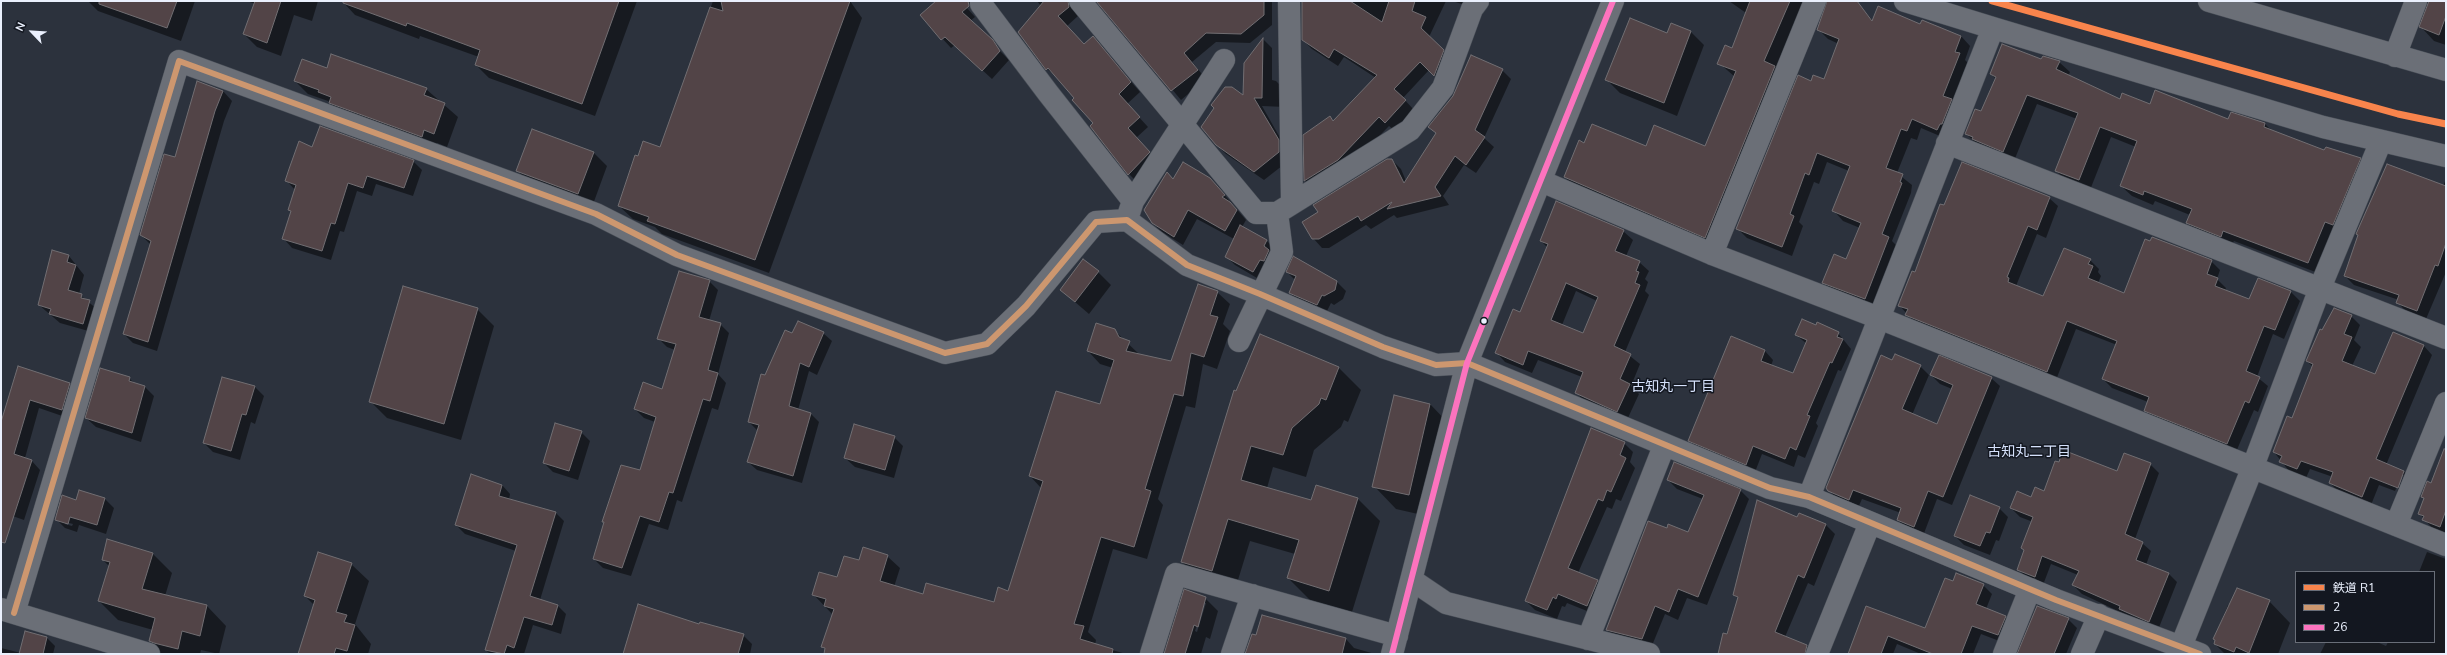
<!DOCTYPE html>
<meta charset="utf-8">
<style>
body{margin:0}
#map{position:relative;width:2447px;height:655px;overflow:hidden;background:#2c323d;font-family:"Nunito Sans","Noto Sans JP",sans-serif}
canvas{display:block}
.frame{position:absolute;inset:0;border:2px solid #eaf0fd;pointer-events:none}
.legend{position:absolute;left:2295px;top:571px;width:140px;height:72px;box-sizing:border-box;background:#131720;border:1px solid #696e78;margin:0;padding:5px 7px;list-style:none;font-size:12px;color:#eaf0fd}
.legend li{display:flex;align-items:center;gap:8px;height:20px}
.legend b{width:20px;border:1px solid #696e78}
.north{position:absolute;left:12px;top:12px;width:40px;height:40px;-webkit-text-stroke:3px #131720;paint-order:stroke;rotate:295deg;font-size:11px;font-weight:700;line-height:16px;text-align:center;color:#eaf0fd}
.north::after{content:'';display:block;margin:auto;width:14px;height:18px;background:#eaf0fd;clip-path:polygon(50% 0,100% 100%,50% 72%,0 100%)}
</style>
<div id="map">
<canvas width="2447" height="655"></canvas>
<div class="frame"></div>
<ul class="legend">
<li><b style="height:5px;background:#f8844c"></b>鉄道 R1</li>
<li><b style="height:5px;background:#cd976f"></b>2</li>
<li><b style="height:5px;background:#fc73be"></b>26</li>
</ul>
<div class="north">N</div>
</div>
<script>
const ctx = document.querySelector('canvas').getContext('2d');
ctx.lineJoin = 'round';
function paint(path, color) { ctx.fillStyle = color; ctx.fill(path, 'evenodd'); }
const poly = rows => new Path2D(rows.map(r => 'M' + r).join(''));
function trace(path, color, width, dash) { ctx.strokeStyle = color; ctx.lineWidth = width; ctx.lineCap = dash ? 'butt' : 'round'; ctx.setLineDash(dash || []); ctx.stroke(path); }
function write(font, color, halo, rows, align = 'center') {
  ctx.font = font + ' "Nunito Sans","Noto Sans JP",sans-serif'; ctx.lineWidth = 3; ctx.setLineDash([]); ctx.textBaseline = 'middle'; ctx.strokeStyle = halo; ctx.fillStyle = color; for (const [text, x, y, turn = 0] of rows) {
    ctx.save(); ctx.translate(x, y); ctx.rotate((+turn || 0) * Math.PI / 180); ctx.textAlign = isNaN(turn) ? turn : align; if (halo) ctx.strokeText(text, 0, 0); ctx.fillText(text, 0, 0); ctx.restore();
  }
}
paint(poly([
 [88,1,195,1,181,41,98,11],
 [247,1,318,1,312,21,294,15,281,56,257,47,244,34,255,4],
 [342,1,637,1,595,116,489,78,476,65,479,57,420,36,419,39,355,15],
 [713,1,850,1,862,18,769,273,662,234,655,227,633,219,619,206,638,157,661,148],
 [933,1,972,1,966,7,975,17,970,21,1009,60,992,79,955,45,951,48,921,15,935,3],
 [1037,1,1081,1,1077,7,1078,16,1067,26,1084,45,1093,38,1140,92,1127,104,1148,127,1136,138,1158,162,1138,183,1129,174,1075,98,1057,77,1047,69,1019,32,1041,6],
 [1098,1,1272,1,1272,25,1250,43,1216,42,1192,62,1206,79,1181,100],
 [1302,1,1446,1,1429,37,1452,60,1443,84,1429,70,1403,98,1414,110,1395,131,1389,126,1347,169,1314,190,1305,181,1304,135,1330,118,1334,121,1376,78,1344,57,1338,66,1312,49,1303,40],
 [1452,1,1466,1,1465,5],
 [1729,1,1807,1,1718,249,1578,190,1565,177,1584,144,1706,148,1735,77,1719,63,1732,49,1746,13],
 [1836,1,1856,1,1873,21,1921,25,1961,36,1970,46,1965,60,1969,64,1947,139,1921,128,1917,140,1911,138,1897,173,1912,185,1911,193,1892,241,1898,247,1874,308,1833,292,1824,283,1846,261,1860,228,1843,221,1834,211,1849,171,1827,162,1819,184,1814,182,1799,222,1803,226,1792,256,1747,238,1737,228,1812,82,1825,80,1839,44,1828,39,1818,29],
 [1900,179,1902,179,1899,187],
 [2430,1,2446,1,2446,45,2434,41,2421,27],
 [1672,24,1691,32,1704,45,1677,116,1620,93,1607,80,1668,34],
 [1263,39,1272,48,1272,80,1276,81,1285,90,1285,107,1262,106,1287,150,1287,162,1264,180,1226,154,1216,144,1244,98,1245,63],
 [2042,60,2059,62,2070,72,2068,76,2120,100,2229,120,2232,114,2265,124,2273,132,2325,151,2360,159,2371,169,2318,273,2234,241,2231,246,2198,233,2187,223,2190,215,2155,201,2153,205,2132,196,2121,186,2136,147,2111,137,2090,190,2067,181,2056,171,2077,119,2037,104,2014,161,1977,144,1966,134,1982,112,1996,79,1991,74],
 [327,69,426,89,458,117,447,147,437,143,435,149,343,116,328,101,308,94,295,81],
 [1502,70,1511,79,1484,138,1494,147,1476,173,1464,165,1443,196,1449,205,1397,218,1394,215,1371,229,1366,225,1329,248,1322,248,1313,238,1319,213,1392,160,1401,169,1406,181,1437,134,1430,127],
 [198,82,223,91,232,101,224,121,157,351,133,343,124,334,151,245,141,235,176,158],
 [313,148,413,161,422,170,413,196,376,184,372,196,357,191,344,232,340,231,331,260,292,248,284,239,292,212,289,210,295,190,286,180],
 [594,153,607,166,592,207,531,185,518,171],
 [1210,178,1246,220,1242,227,1267,241,1276,250,1262,281,1235,265,1226,256,1234,239,1197,219,1183,245,1162,232,1153,223,1174,180],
 [2446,179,2446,272,2426,319,2407,312,2398,303,2399,300,2354,285,2345,276,2359,236,2357,234,2443,186],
 [2049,198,2058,206,2046,238,2037,234,2016,286,2043,298,2090,260,2099,269,2098,272,2101,276,2098,283,2125,295,2211,261,2220,270,2217,279,2226,288,2225,291,2249,300,2258,279,2291,292,2300,301,2284,339,2273,334,2257,377,2268,386,2258,412,2254,410,2236,452,2154,419,2145,410,2148,402,2112,388,2103,379,2117,345,2076,329,2056,380,1916,324,1899,305,1945,207],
 [1623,231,1633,240,1626,256,1639,262,1649,271,1645,279,1648,282,1645,291,1649,295,1625,352,1640,364,1631,386,1639,394,1627,420,1585,402,1576,392,1582,377,1538,360,1532,373,1505,362,1496,352,1521,314,1548,248,1541,241],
 [1576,291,1597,301,1584,334,1562,325],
 [69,256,84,275,79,294,98,310,92,332,60,323,39,305],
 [1294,258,1337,282,1346,291,1343,299,1334,305,1331,303,1326,313,1299,302,1290,293,1295,280,1287,272],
 [1098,272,1111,285,1089,314,1061,290],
 [709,281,718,290,709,321,720,324,729,333,718,374,726,383,718,410,712,408,682,502,677,500,668,530,649,524,631,576,603,568,594,559,605,523,603,521,641,472,655,422,644,418,635,409,663,390,675,350,667,347,659,339],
 [1217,292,1230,304,1223,324,1230,331,1217,369,1203,364,1195,408,1186,406,1158,499,1163,505,1147,559,1113,549,1088,632,1096,640,1095,645,1126,654,825,654,826,650,822,647,833,615,813,594,860,562,887,556,900,568,894,587,924,595,995,604,1009,592,1041,488,1030,476,1100,406,1113,368,1100,364,1088,351,1114,330,1141,356,1171,362],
 [477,309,494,326,461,440,387,418,370,401],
 [2351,316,2360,325,2354,340,2361,347,2352,366,2376,376,2424,346,2432,355,2386,465,2404,472,2413,481,2407,496,2397,492,2404,475,2402,475,2395,491,2379,485,2371,505,2339,492,2330,483,2333,477,2310,469,2306,478,2289,471,2274,452,2293,420,2313,367,2307,361,2323,331],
 [1816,326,1838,333,1851,349,1841,371,1838,370,1816,423,1818,426,1805,458,1798,455,1794,467,1762,454,1755,472,1698,449,1690,441,1732,337,1765,351,1773,360,1771,366,1794,375,1807,344,1796,335],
 [823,333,832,341,817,375,809,371,798,410,811,414,819,422,802,483,757,470,748,462,758,431,749,422,766,376,793,335],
 [1260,335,1339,368,1361,390,1348,422,1344,420,1341,427,1314,450,1306,477,1273,467,1267,488,1312,501,1358,499,1380,521,1352,612,1310,600,1288,578,1295,554,1250,541,1234,593,1204,584,1182,562,1236,392],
 [1882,357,1892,361,1920,366,1929,375,1912,415,1938,426,1952,389,1940,384,1931,375,1991,378,2000,386,1952,505,1937,499,1923,536,1907,529,1898,520,1901,513,1862,499,1858,508,1838,500,1827,488],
 [18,367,69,384,78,393,71,419,39,408,25,458,31,460,40,470,24,520,1,512,1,423],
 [129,378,136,385,145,387,154,396,141,442,96,427,86,418],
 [255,387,264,396,255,424,251,422,240,460,213,452,204,443],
 [1430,404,1452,427,1431,517,1396,509,1374,486],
 [1591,429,1624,443,1633,452,1630,462,1635,468,1621,501,1616,499,1612,509,1607,507,1578,573,1597,581,1606,590,1597,615,1567,603,1565,607,1562,606,1557,619,1535,610,1526,601],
 [581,432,590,441,578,480,553,472,544,463],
 [894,437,903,446,894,478,855,467,845,458],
 [2446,447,2446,535,2432,528,2419,513,2425,499,2422,497,2432,484],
 [2150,464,2159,473,2135,539,2142,543,2151,551,2146,565,2168,573,2177,582,2158,630,2082,594,2073,585,2078,575,2051,564,2043,585,2027,578,2018,569,2033,522,2020,517,2011,508,2044,492],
 [1668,480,1740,490,1749,499,1707,605,1687,598,1678,620,1665,614,1651,648,1616,639,1607,630,1667,530,1689,533,1703,499,1677,489],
 [502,485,510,494,509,500,555,512,564,521,540,600,558,606,566,614,561,634,533,625,524,654,490,654,486,650,516,551,465,534,456,525],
 [105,499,114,508,106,534,79,525,77,532,65,528,56,519,77,501],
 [65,522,73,524,72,526,65,524],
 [1999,508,2008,517,1999,541,1996,540,1990,555,1964,545,1955,536],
 [1799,514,1826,525,1835,534,1814,586,1808,583,1785,637,1807,646,1815,654,1719,654,1739,599,1734,595],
 [2427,552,2446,559,2445,654,2320,654,2326,642,2377,642,2386,646,2388,642,2434,642,2434,572,2419,572],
 [153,554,172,573,165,596,207,606,226,626,219,654,201,650,200,654,161,654,150,641,153,630,118,620,99,601,109,566,103,560],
 [351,564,369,581,355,624,371,644,368,654,299,654,314,605,305,596],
 [1953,582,1983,585,1992,594,1986,609,2005,617,2014,626,2007,644,1981,634,1973,654,1921,654,1897,644,1893,654,1858,654,1867,607,1925,629],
 [1185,591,1203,596,1218,611,1210,639,1206,637,1201,654,1165,654],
 [1204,603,1206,603,1197,632,1195,631],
 [2269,601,2290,623,2278,654,2225,654,2215,644,2214,639,2228,605],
 [1262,616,1346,639,1354,648,1375,654,1246,654,1256,636],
 [2068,619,2077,628,2066,654,2019,654],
 [700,625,743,635,752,644,750,654,624,654],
 [47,638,55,646,53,654,1,654,1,648,21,653]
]), '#0007');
const building = poly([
 [99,1,177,1,167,28,99,4,99,1],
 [255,1,281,1,267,43,243,34,255,1],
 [343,1,619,1,582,104,475,65,480,50,407,23,406,26,343,3,343,1],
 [721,1,850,1,755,260,647,221,649,217,618,206,635,155,638,156,643,141,660,147,710,7,723,11,721,1],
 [936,1,968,1,969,6,962,12,993,40,1000,51,982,71,945,37,941,40,920,15,936,1],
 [1044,1,1068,1,1069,7,1058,16,1084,44,1093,36,1131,82,1119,94,1140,117,1128,128,1150,152,1128,175,1090,126,1093,123,1072,100,1074,98,1048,68,1046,70,1018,32,1044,1],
 [1096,1,1264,1,1264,15,1241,34,1206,33,1184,53,1198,70,1171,91,1096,1],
 [1302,1,1350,1,1382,22,1389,1,1415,1,1412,11,1426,17,1421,28,1444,50,1434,76,1420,62,1394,89,1406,100,1385,123,1379,117,1338,160,1304,181,1303,135,1330,116,1333,121,1377,75,1334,49,1329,58,1302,40,1302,1],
 [1750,1,1790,1,1764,61,1775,66,1705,238,1564,177,1579,140,1584,143,1592,124,1646,146,1654,125,1705,146,1736,71,1717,64,1725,45,1732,48,1750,1],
 [1827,1,1857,1,1872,21,1878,6,1920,24,1922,20,1961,36,1955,52,1960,53,1943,96,1952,99,1942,124,1940,124,1937,130,1912,119,1907,131,1901,129,1886,168,1903,174,1900,182,1902,183,1882,234,1889,237,1865,299,1822,283,1834,254,1846,259,1861,223,1832,211,1850,166,1817,153,1809,175,1805,173,1790,214,1794,216,1782,247,1736,229,1798,75,1811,81,1813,75,1824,79,1839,39,1817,30,1827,1],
 [2429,1,2446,1,2446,16,2439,35,2419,27,2429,1],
 [1630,18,1667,33,1671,23,1691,31,1664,103,1605,80,1630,18],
 [1263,38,1262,98,1254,98,1279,140,1279,152,1254,172,1216,145,1201,127,1214,108,1211,105,1225,87,1232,87,1243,95,1244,63,1263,38],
 [2002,44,2041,59,2043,56,2060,61,2056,69,2120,99,2122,93,2150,104,2155,90,2228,119,2231,112,2265,123,2264,127,2324,150,2326,147,2361,158,2333,225,2325,222,2308,263,2223,231,2221,237,2186,223,2192,209,2144,191,2143,195,2120,186,2137,141,2100,127,2079,180,2055,171,2078,113,2027,95,2003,152,1972,139,1973,137,1965,134,1975,109,1981,111,1996,77,1990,74,2002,44],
 [331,54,427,88,424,95,445,103,434,134,424,130,422,137,329,103,331,97,318,92,319,90,294,81,302,59,327,68,331,54],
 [1471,55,1503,69,1475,130,1485,137,1466,165,1455,156,1435,187,1441,196,1387,209,1392,202,1361,221,1358,216,1319,239,1312,239,1302,222,1318,212,1313,205,1387,159,1392,159,1404,183,1436,133,1428,127,1453,96,1471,55],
 [197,81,223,91,215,111,148,342,123,334,151,241,140,235,164,154,175,157,197,81],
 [320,126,414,160,404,188,367,176,363,188,348,183,335,224,331,223,322,251,282,239,291,211,288,210,296,185,285,181,289,169,299,141,312,147,320,126],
 [532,129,594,152,578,194,516,171,532,129],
 [1183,162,1210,178,1225,195,1222,197,1230,202,1237,210,1225,231,1188,210,1174,237,1152,223,1144,210,1167,172,1173,179,1183,162],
 [1962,162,2050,197,2037,230,2028,226,2007,277,2009,278,2008,282,2043,296,2064,248,2091,259,2088,264,2093,266,2088,278,2124,293,2145,239,2150,241,2152,237,2212,260,2207,274,2218,278,2215,286,2249,299,2258,278,2291,291,2275,330,2264,326,2246,371,2260,377,2249,403,2245,401,2227,444,2144,411,2149,397,2102,379,2117,341,2067,321,2047,372,1905,315,1908,309,1898,306,1912,271,1915,272,1940,204,1944,205,1962,162],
 [2387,164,2446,186,2446,243,2438,266,2435,265,2417,311,2396,303,2399,295,2344,276,2358,235,2356,234,2387,164],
 [1556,201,1624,230,1615,251,1640,261,1636,271,1639,272,1635,283,1640,285,1614,346,1631,354,1620,379,1630,384,1617,412,1575,393,1583,372,1528,351,1523,365,1495,353,1513,309,1520,312,1548,244,1540,241,1556,201],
 [1566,283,1598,297,1583,333,1551,320,1566,283],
 [1240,225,1267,240,1264,246,1269,250,1264,261,1260,260,1253,272,1225,257,1240,225],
 [52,250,69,255,67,262,76,265,68,290,82,294,81,298,90,300,83,324,49,314,51,309,38,305,52,250],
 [1293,256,1337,281,1335,290,1324,296,1322,295,1317,305,1289,293,1296,276,1286,272,1293,256],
 [1083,259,1099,271,1075,302,1060,290,1083,259],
 [679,271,710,280,699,317,721,323,708,370,718,373,710,401,703,399,673,493,669,492,659,522,640,516,622,568,593,559,604,522,602,522,621,465,640,470,656,417,634,409,643,382,662,389,676,344,657,339,679,271],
 [1198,284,1218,291,1210,315,1218,317,1204,357,1191,353,1183,396,1174,394,1145,489,1151,491,1134,547,1101,537,1074,624,1084,626,1080,639,1113,649,1112,654,824,654,825,648,821,647,834,609,824,606,826,599,812,595,819,572,837,577,844,556,859,560,863,547,888,555,880,581,923,594,926,583,994,602,998,587,1008,591,1043,481,1029,476,1056,391,1100,404,1114,360,1087,351,1096,323,1115,329,1119,337,1130,341,1126,351,1171,361,1198,284],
 [403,286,478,308,444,424,369,402,403,286],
 [2334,308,2352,315,2344,334,2352,337,2342,361,2375,374,2393,332,2424,345,2376,459,2404,471,2398,488,2370,477,2362,497,2329,483,2333,472,2301,461,2297,469,2279,462,2282,456,2273,452,2287,416,2292,418,2313,364,2306,361,2320,329,2322,330,2334,308],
 [1802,319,1816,325,1817,322,1839,332,1837,337,1843,339,1832,363,1830,362,1807,415,1810,416,1796,450,1790,447,1785,459,1753,446,1746,465,1688,441,1731,336,1765,350,1761,361,1793,373,1807,340,1795,335,1802,319],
 [798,321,824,332,809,367,800,363,789,406,811,413,793,476,747,462,759,425,748,422,761,374,765,375,785,330,792,333,798,321],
 [1260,334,1339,367,1326,400,1321,398,1319,404,1292,428,1283,455,1251,446,1241,480,1311,500,1316,485,1358,498,1329,591,1287,578,1299,540,1228,519,1212,571,1181,562,1234,390,1236,391,1260,334],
 [1895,354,1921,365,1902,409,1937,424,1953,385,1930,375,1939,355,1992,377,1943,497,1928,491,1914,527,1897,520,1901,508,1853,490,1849,500,1828,491,1826,488,1881,355,1892,360,1895,354],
 [18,366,70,383,62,410,30,400,14,454,32,460,5,543,1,542,1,422,18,366],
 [100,368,130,377,129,381,145,386,132,433,85,418,100,368],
 [222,377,255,386,246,415,242,414,231,451,203,443,222,377],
 [1394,395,1430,404,1409,495,1372,487,1394,395],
 [555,423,582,431,569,471,543,463,555,423],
 [854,424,895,436,885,470,844,458,854,424],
 [1591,428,1625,442,1620,455,1626,458,1611,492,1607,490,1603,501,1598,499,1568,568,1598,580,1587,606,1558,594,1556,599,1553,597,1547,610,1525,601,1591,428],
 [2444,449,2446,449,2446,510,2440,527,2422,520,2424,516,2418,514,2424,498,2421,497,2427,481,2431,483,2444,449],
 [2063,450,2117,471,2124,453,2151,463,2125,534,2143,542,2136,560,2169,573,2149,622,2119,609,2120,606,2072,585,2079,571,2042,556,2035,577,2017,570,2024,550,2021,548,2033,517,2010,508,2017,491,2031,497,2035,487,2044,491,2055,461,2059,462,2063,450],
 [1674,462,1741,489,1698,597,1678,589,1669,612,1655,606,1642,639,1606,630,1648,521,1667,528,1668,524,1688,532,1704,495,1667,480,1674,462],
 [471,474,502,485,499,496,556,512,530,596,558,605,552,625,524,617,514,648,507,645,504,654,485,650,517,545,455,525,471,474],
 [79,490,105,498,97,525,70,517,68,524,55,520,62,495,76,500,79,490],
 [1970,495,2000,507,1990,533,1986,532,1980,546,1954,536,1970,495],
 [1757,500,1797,517,1799,513,1826,524,1804,578,1798,575,1775,632,1807,645,1805,654,1718,654,1723,633,1727,634,1738,597,1733,595,1757,500],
 [107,539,153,553,142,589,207,605,200,636,182,631,178,649,154,643,149,641,155,618,98,601,110,562,102,560,107,539],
 [318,552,352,563,336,612,347,615,344,622,355,625,347,651,336,648,334,654,298,654,315,600,304,596,318,552],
 [1956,573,1984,584,1976,604,2006,616,1998,635,1972,626,1961,654,1933,654,1888,636,1881,654,1848,654,1866,606,1925,628,1945,578,1953,581,1956,573],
 [2237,588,2270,600,2249,653,2236,647,2234,652,2214,644,2215,640,2213,639,2237,588],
 [1184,589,1206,597,1198,627,1194,625,1185,654,1164,654,1184,589],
 [638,604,699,624,700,622,744,634,738,654,623,654,638,604],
 [2037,606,2069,618,2054,654,2017,654,2037,606],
 [1262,615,1346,638,1342,654,1245,654,1252,634,1256,635,1262,615],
 [25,631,47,637,43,654,19,654,25,631]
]);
paint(building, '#524447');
trace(building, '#716e72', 1);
const minor = poly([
 [981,1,981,4,1048,93,1133,201],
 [1080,1,1256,213,1277,213,1410,130,1443,88,1472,9,1478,1],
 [1289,1,1292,203],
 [1905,1,1993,28],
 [2209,1,2446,70],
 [2395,56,2416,1],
 [1947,143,2446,338],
 [1541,181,1712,254,1879,318,2446,545],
 [1129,213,1133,201,1224,60],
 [1712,254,1815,1],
 [1239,341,1282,252,1277,213],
 [1809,497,1993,28,2323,127,2446,156],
 [2396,525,2446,403],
 [1412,580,1446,603,1649,654],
 [1,609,149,654],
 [14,613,179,61,596,214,677,255,945,353,987,344,1026,306,1096,222,1127,220,1187,265,1260,294,1383,347,1436,365,1467,363,1770,488,1809,497,2056,600,2200,654],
 [1588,639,1664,446],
 [1151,654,1176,574,1397,636],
 [1232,654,1252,595],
 [1392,654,1467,363,1613,1],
 [1817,654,1870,523],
 [2004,654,2030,589],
 [2082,654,2099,615],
 [2178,654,2252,469,2320,288,2381,141]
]);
trace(minor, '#484e57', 23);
trace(minor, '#6b6f77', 22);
trace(poly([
 [14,613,179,61,596,214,677,255,945,353,987,344,1026,306,1096,222,1127,220,1187,265,1260,294,1383,347,1436,365,1467,363,1770,488,1809,497,2056,600,2200,654]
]), '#cd976f', 6);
trace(poly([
 [1392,654,1467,363,1613,1]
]), '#fc73be', 6);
trace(poly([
 [1992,1,2398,114,2446,124]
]), '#f8844c', 7);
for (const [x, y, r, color] of [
 [1484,321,3.5,"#eaf0fd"]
]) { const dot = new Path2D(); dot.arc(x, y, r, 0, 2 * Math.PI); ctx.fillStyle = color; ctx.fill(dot); trace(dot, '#131720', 1.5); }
write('14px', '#d5e1fb', '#131720', [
 ["古知丸一丁目",1673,388],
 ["古知丸二丁目",2029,453]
]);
</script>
